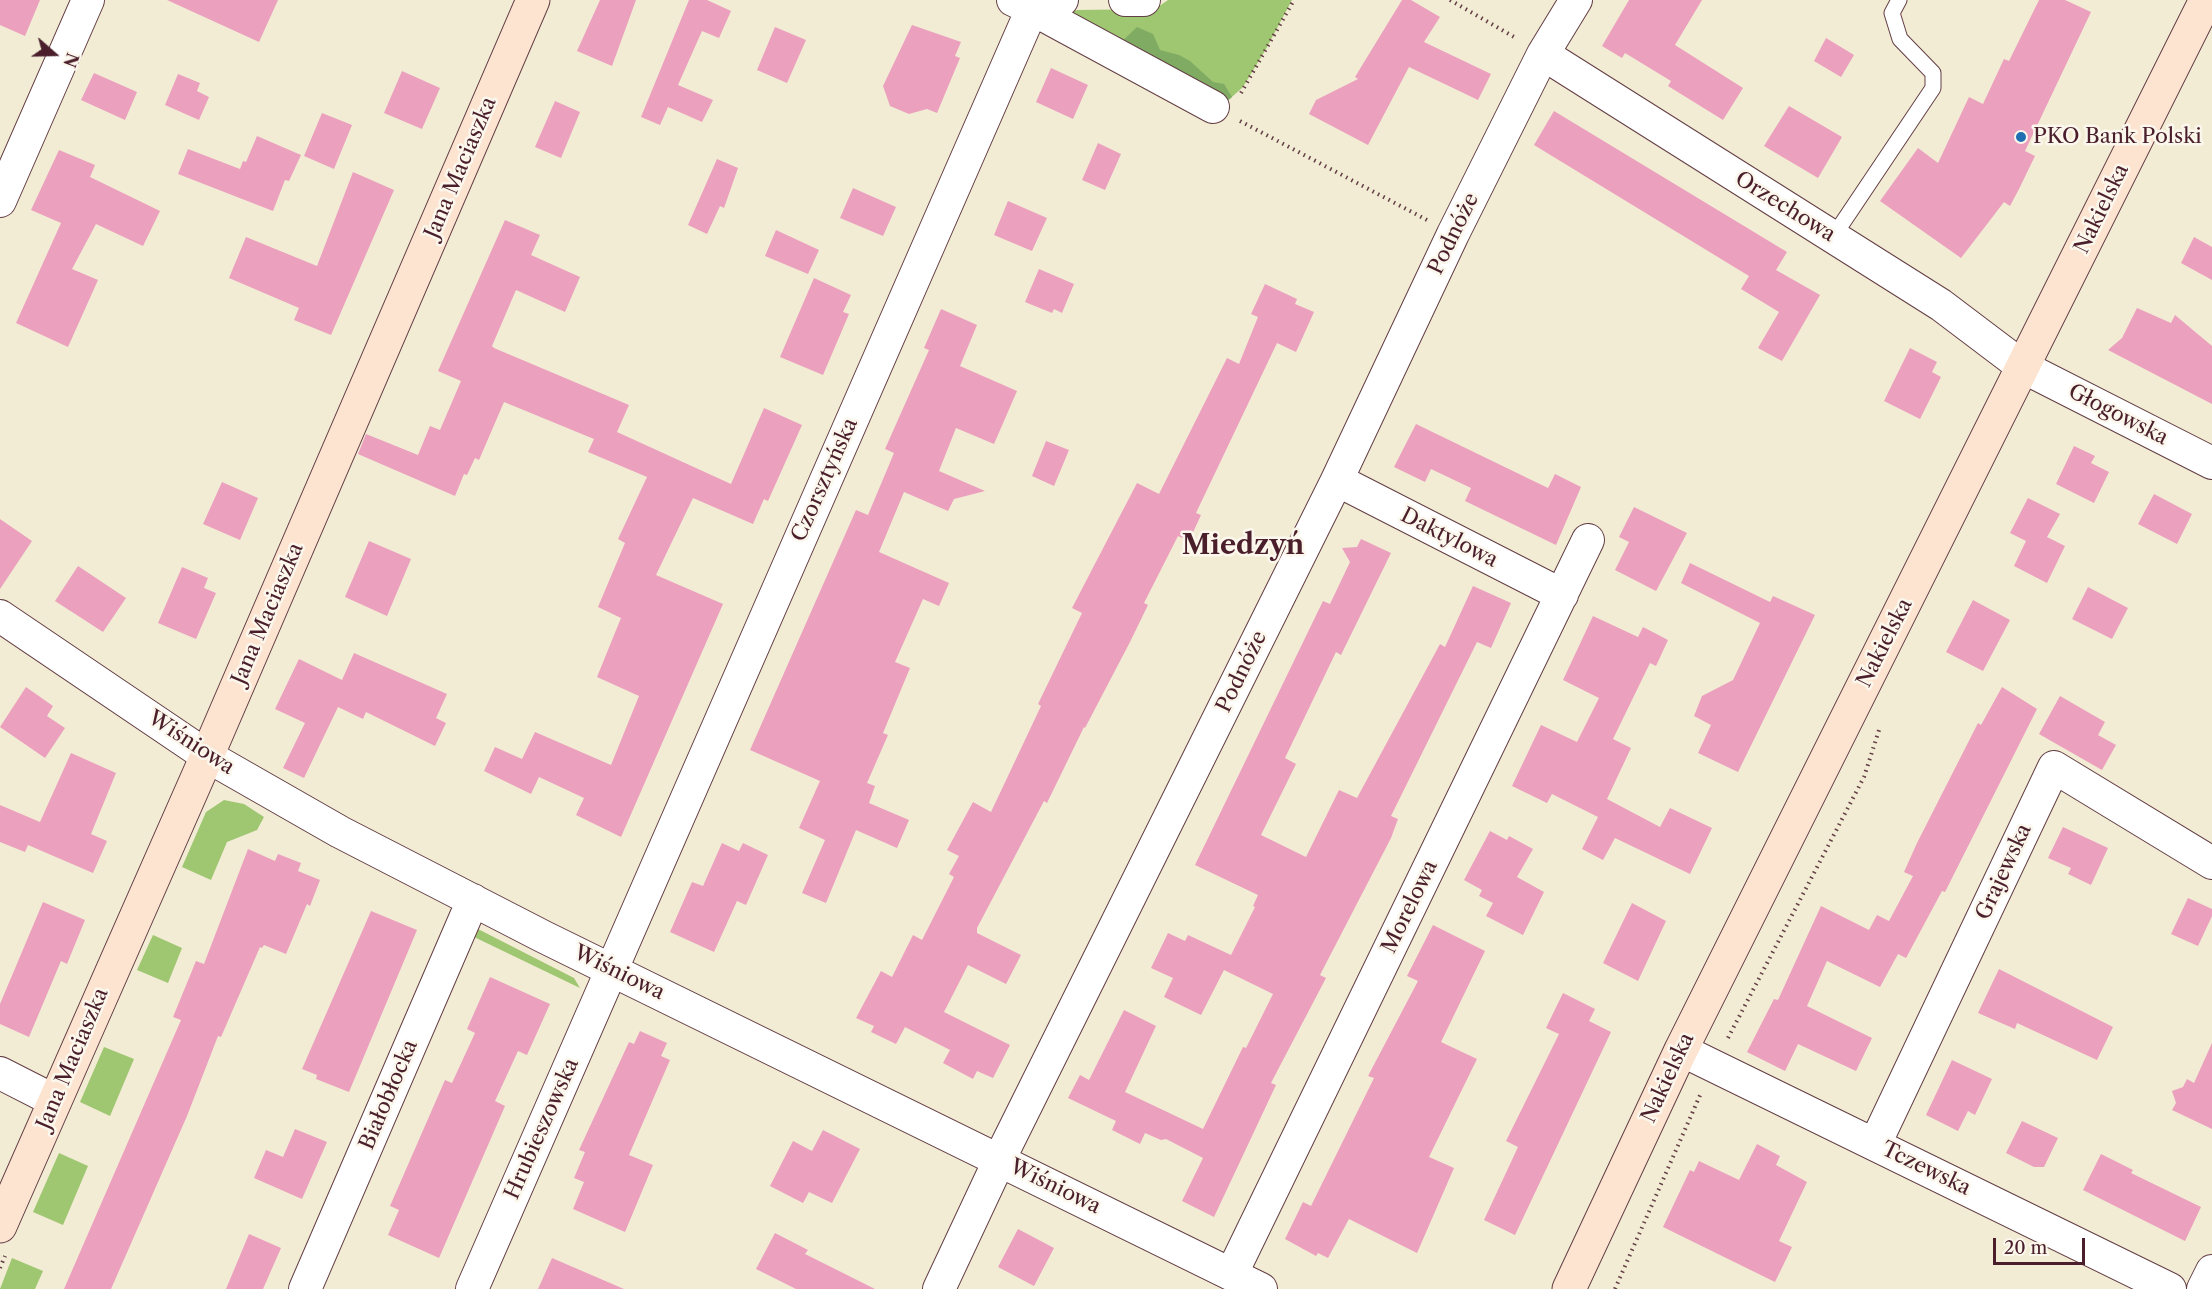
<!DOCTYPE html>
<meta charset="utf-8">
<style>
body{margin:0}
#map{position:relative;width:2212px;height:1289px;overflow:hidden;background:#f2ecd5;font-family:"Libre Caslon Text",serif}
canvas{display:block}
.north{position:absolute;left:24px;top:24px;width:60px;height:60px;-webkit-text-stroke:4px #fbf7ec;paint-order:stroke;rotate:110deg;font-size:16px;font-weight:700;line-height:24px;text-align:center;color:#4a1f2b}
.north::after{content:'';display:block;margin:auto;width:21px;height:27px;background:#4a1f2b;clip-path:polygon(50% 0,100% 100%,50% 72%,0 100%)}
.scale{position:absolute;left:1993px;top:1238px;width:92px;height:27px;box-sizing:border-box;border:3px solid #4a1f2b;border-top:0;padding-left:8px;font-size:18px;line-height:21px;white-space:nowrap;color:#4a1f2b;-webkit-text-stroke:4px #fbf7ec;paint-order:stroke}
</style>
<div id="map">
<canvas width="2212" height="1289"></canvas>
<div class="north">N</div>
<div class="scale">20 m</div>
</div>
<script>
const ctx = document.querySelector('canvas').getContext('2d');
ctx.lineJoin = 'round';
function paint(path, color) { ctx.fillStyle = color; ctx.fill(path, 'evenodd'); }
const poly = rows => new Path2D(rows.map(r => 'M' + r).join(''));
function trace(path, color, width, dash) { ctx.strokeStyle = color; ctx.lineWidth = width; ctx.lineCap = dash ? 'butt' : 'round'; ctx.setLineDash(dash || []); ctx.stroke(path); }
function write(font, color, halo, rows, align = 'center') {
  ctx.font = font + ' "Libre Caslon Text",serif'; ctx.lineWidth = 5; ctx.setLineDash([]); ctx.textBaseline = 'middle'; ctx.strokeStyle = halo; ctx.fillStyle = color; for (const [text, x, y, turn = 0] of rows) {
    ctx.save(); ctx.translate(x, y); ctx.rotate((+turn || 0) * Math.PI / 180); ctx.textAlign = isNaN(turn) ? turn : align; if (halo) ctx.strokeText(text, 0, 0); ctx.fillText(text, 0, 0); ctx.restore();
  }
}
paint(poly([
 [1168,0,1292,0,1266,49,1243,87,1224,104,1062,14,1077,10,1155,9],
 [224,800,244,804,264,817,257,830,227,842,211,880,182,867,206,812],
 [476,928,574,978,580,988,472,936],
 [153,935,182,948,168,983,137,970],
 [104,1047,134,1059,110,1116,80,1102],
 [59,1153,88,1166,63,1225,33,1212],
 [12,1258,43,1271,35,1289,0,1289]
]), '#9fc671');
paint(poly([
 [1137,27,1153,34,1160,50,1179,55,1190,61,1213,82,1224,84,1232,97,1224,104,1114,49]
]), '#7fab63');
paint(poly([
 [0,0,40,0,25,36,0,25],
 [167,0,278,0,259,42],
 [600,0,636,0,612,66,577,51],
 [689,0,707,0,731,11,719,38,702,31,678,85,713,100,702,122,668,107,660,125,641,117],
 [1402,0,1411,0,1440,17,1424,42,1491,74,1478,100,1409,67,1368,145,1309,114,1316,100,1358,79,1355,77],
 [1629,0,1702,0,1675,45,1743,88,1723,120,1668,86,1671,81,1625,53,1622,58,1602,46],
 [2039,0,2065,0,2091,12,2025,151,2035,156,2019,189,2010,206,2004,202,1961,258,1880,201,1918,148,1938,163,1969,97,1983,104,2004,59,2009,61],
 [912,25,961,42,955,56,960,58,937,113,927,109,909,114,890,106,883,86],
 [775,27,806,40,787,83,757,70],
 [1826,38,1854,55,1841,77,1814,61],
 [1051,68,1088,85,1073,119,1036,102],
 [402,71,440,88,422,129,384,113],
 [94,73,137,92,125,120,81,100],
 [178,74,200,83,197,91,209,97,199,120,165,105],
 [555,101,580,112,561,158,535,147],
 [1789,106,1842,137,1818,178,1764,146],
 [1554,111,1787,252,1776,270,1820,295,1782,361,1758,348,1779,312,1741,289,1749,276,1534,145],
 [322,113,352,125,334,169,304,156],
 [257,136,301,155,289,181,285,180,273,211,178,174,188,149,240,169,243,161,246,162],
 [1098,143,1121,154,1105,190,1082,180],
 [59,150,95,165,90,177,160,211,143,246,96,224,72,269,98,280,68,347,16,323,61,223,31,210],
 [717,159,738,168,724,208,720,206,707,234,688,225],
 [353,172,394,190,331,335,294,320,299,308,229,278,246,237,317,266],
 [853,188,896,207,883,236,840,218],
 [1008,201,1047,218,1032,251,994,235],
 [505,220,540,235,531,255,580,277,565,312,516,290,492,346,494,348,629,405,617,432,731,484,764,408,802,425,768,501,764,499,753,524,693,498,656,575,723,604,621,837,576,815,584,798,539,777,531,794,484,771,495,747,522,759,535,732,611,765,639,696,597,677,621,618,598,607,625,543,618,539,647,477,588,452,594,439,504,402,479,460,475,458,467,475,464,474,455,496,358,454,366,434,418,455,430,426,440,430,461,381,438,371],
 [776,230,819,250,808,274,765,256],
 [2194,237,2212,247,2212,280,2181,263],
 [1039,269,1074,284,1062,313,1054,309,1052,313,1025,302],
 [814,278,851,295,843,312,849,314,823,375,780,357],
 [1265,284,1297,299,1295,304,1314,312,1296,352,1277,343,1196,513,1201,515,1189,541,1178,536,1144,603,1148,605,1130,642,1085,728,1084,727,1047,803,1044,801,977,928,977,933,1021,955,1006,984,968,965,944,1012,1010,1045,993,1078,977,1071,973,1079,943,1063,950,1050,905,1027,896,1044,871,1032,874,1026,856,1018,881,971,892,977,913,935,922,940,954,877,949,874,959,856,947,850,973,802,991,812,1041,706,1038,704,1082,613,1072,608,1137,483,1159,494,1227,358,1239,364,1258,317,1251,314],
 [2137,308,2171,323,2175,315,2212,346,2212,404,2108,350,2122,338],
 [941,309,977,325,960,366,1017,391,994,444,956,428,939,471,985,491,954,499,948,511,904,492,879,552,949,583,939,606,923,599,895,662,910,668,883,733,888,735,867,783,875,786,869,803,909,820,897,848,856,830,826,903,802,893,825,840,799,828,820,781,750,750,856,510,868,515,894,453,885,449,929,350,924,348],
 [1910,348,1937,362,1932,372,1941,377,1920,419,1884,401],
 [1416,424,1548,488,1555,474,1581,487,1556,545,1465,501,1471,488,1431,469,1425,482,1394,467],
 [1046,441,1069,450,1054,486,1032,476],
 [2074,446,2095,456,2091,463,2109,472,2094,503,2056,484],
 [222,482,258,498,240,540,203,524],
 [2154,494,2192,514,2177,544,2138,524],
 [2028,498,2060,514,2047,537,2065,546,2047,583,2014,566,2026,541,2010,533],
 [1634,507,1687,533,1656,591,1615,570,1629,542,1619,537],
 [0,519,32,541,0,589],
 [1361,539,1391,553,1341,655,1336,652,1285,758,1296,764,1261,835,1306,857,1339,790,1357,798,1440,644,1445,647,1473,586,1511,603,1491,648,1477,642,1391,816,1398,819,1391,838,1320,975,1326,978,1271,1083,1276,1085,1214,1217,1182,1201,1203,1158,1166,1139,1161,1140,1145,1133,1140,1144,1112,1130,1116,1121,1068,1098,1080,1075,1089,1080,1124,1010,1156,1026,1125,1092,1203,1129,1243,1047,1246,1048,1273,994,1224,970,1201,1015,1164,997,1173,978,1151,968,1168,933,1185,941,1188,935,1231,955,1255,907,1253,906,1258,895,1195,865,1323,601,1330,604,1350,562,1342,548,1357,547],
 [369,541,411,559,387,616,345,597],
 [1690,563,1770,602,1773,596,1815,615,1738,772,1698,753,1711,725,1694,716,1702,696,1733,680,1760,623,1681,583],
 [78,566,126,598,103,632,55,601],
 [182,567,208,578,204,588,216,593,196,639,158,623],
 [2088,587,2128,608,2112,639,2072,619],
 [1973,600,2010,620,1983,671,1946,652],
 [1593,616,1638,637,1643,627,1668,640,1656,666,1650,663,1613,739,1631,748,1607,799,1660,827,1670,808,1712,828,1690,874,1615,838,1603,860,1582,849,1598,817,1552,794,1547,803,1512,786,1541,725,1577,742,1599,698,1563,680],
 [354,653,447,694,436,718,446,723,435,746,366,712,363,719,338,707,304,778,283,768,305,723,275,709,299,659,342,680],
 [26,687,53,706,47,716,65,728,45,758,0,727],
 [2002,687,2037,709,1945,892,1942,891,1906,958,1898,954,1880,987,1827,961,1807,1006,1872,1038,1856,1071,1798,1044,1785,1071,1747,1052,1774,999,1778,1000,1821,906,1869,930,1877,915,1889,921,1913,876,1904,872,1917,843,1978,723,1981,725],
 [2060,696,2105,722,2098,735,2116,745,2102,770,2039,734],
 [71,753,116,773,91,834,107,841,93,873,28,845,25,852,0,842,0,805,40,822],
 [2063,827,2108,848,2091,885,2068,874,2071,868,2048,858],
 [1490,831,1507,840,1509,836,1533,849,1517,877,1544,892,1523,935,1486,916,1493,903,1479,896,1482,890,1464,880],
 [722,843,739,851,743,843,768,855,746,905,737,901,714,952,670,932,692,882,703,886],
 [248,849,275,861,278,854,301,863,298,871,320,880,310,906,307,904,286,954,264,945,262,948,260,947,221,1037,218,1036,187,1116,111,1289,64,1289,181,1020,173,1017,196,961,204,964],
 [2188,898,2212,909,2212,916,2198,946,2171,934],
 [43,902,85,920,67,964,61,961,29,1037,0,1024,0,1004],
 [1632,903,1666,921,1638,981,1603,963],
 [371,911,417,930,349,1092,316,1079,317,1075,302,1069],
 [1433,925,1485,951,1441,1042,1477,1059,1429,1157,1454,1168,1417,1253,1349,1219,1328,1258,1318,1253,1316,1256,1285,1239,1303,1202,1311,1206,1374,1078,1368,1076,1418,981,1407,976],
 [1999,969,2113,1027,2097,1060,2017,1023,2015,1029,1978,1013],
 [490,977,550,1004,527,1055,518,1051,495,1101,505,1106,439,1258,388,1235,399,1210,390,1206,445,1080,452,1083,475,1033,467,1029],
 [1563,993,1595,1009,1589,1021,1611,1032,1515,1235,1484,1220,1518,1147,1506,1141,1559,1034,1546,1028],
 [640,1031,667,1043,661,1056,670,1060,629,1155,653,1165,625,1232,573,1209,584,1182,574,1178,585,1152,579,1150,629,1042,634,1044],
 [2212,1043,2212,1129,2172,1110,2176,1103,2172,1091,2183,1087,2187,1079,2194,1083],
 [1952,1060,1992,1079,1975,1115,1968,1111,1958,1131,1926,1115],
 [2022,1121,2058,1138,2044,1167,2034,1167,2006,1153],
 [295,1129,327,1142,302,1199,254,1178,266,1150,283,1157],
 [823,1130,860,1149,832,1203,809,1192,803,1203,770,1186,793,1141,812,1151],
 [1757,1144,1780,1156,1776,1165,1807,1182,1779,1241,1792,1247,1775,1282,1663,1227,1690,1170,1694,1172,1699,1161,1739,1180],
 [2101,1154,2133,1170,2131,1173,2201,1207,2185,1241,2083,1190],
 [1018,1229,1054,1248,1034,1286,998,1267],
 [775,1233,808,1250,805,1254,875,1289,796,1289,756,1269],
 [249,1234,281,1248,263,1289,226,1289],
 [552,1258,624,1289,538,1289]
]), '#eba0be');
const lane = poly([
 [1833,237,1933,88,1933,73,1900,39,1892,13,1899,0]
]);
const street = poly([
 [1062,0,1032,9,1213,107],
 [1125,0,1144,0],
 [1543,54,1941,305,2023,367,2212,463],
 [0,201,88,0],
 [1337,480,1562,595],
 [0,616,207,756,340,832,544,937,1261,1289],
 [1681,1050,2170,1289],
 [0,1073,55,1101],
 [1875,1144,2054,767,2212,863],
 [1232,1273,1588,540],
 [305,1289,473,900],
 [472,1289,1032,9,1013,0],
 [939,1289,1006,1146,1337,480,1453,234,1543,54,1576,0],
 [2203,1289,2212,1271]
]);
const secondary = poly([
 [0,1226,207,756,533,0],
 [1569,1289,1681,1050,2206,0]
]);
trace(lane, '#633e44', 17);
trace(street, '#633e44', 34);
trace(secondary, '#633e44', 35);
trace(poly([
 [1450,0,1516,38],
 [1241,93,1294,0],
 [1240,121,1427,220],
 [1728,1038,1864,777,1880,727],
 [0,1268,5,1256],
 [1615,1289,1701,1093]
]), '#633e44', 4, [1.5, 4.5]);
trace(lane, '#fff', 15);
trace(street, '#fff', 32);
trace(secondary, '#fde4d1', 33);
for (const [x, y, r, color] of [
 [2021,137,6,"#1f6fb2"]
]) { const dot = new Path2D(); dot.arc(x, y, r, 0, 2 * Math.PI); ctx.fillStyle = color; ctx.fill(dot); trace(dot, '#fbf7ec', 2); }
write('21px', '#4a1f2b', '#fbf7ec', [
 ["PKO Bank Polski",2033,137]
], 'left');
write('21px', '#4a1f2b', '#fbf7ec', [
 ["Jana Maciaszka",461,168,-67],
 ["Orzechowa",1785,207,32],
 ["Nakielska",2102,209,-64],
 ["Podnóże",1454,234,-64],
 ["Głogowska",2118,415,27],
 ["Czorsztyńska",825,480,-66],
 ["Daktylowa",1449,538,27],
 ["Jana Maciaszka",268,614,-67],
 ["Nakielska",1885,643,-63],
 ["Podnóże",1242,672,-64],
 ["Wiśniowa",191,743,33],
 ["Grajewska",2004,872,-65],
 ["Morelowa",1410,907,-64],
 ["Wiśniowa",619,973,26],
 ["Jana Maciaszka",73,1059,-67],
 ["Nakielska",1668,1078,-65],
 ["Białobłocka",389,1095,-67],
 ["Hrubieszowska",542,1129,-66],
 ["Tczewska",1926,1169,26],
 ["Wiśniowa",1055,1187,26]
]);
write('bold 27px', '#4a1f2b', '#fbf7ec', [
 ["Miedzyń",1243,546]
]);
</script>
